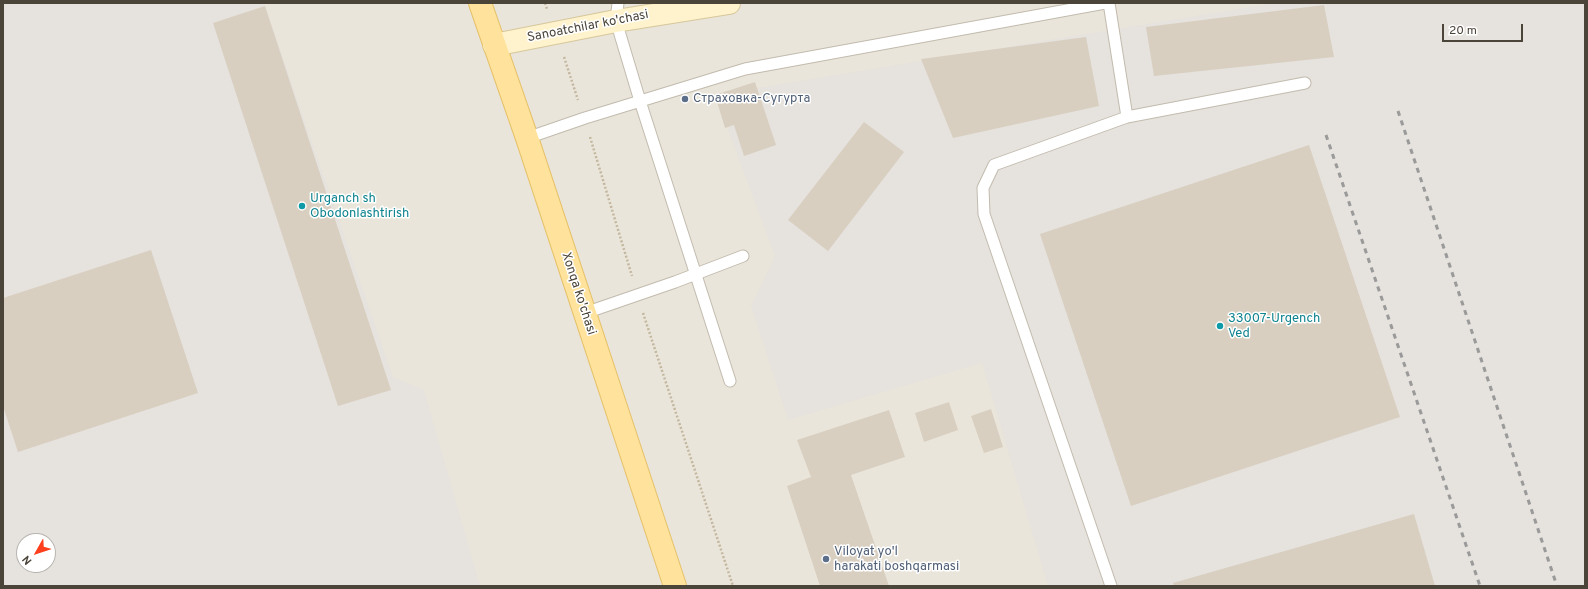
<!DOCTYPE html>
<meta charset="utf-8">
<style>
body{margin:0}
#map{position:relative;width:1588px;height:589px;overflow:hidden;background:#f6f3ec;font-family:Overpass,sans-serif}
canvas{display:block}
.frame{position:absolute;inset:0;border:4px solid #4b4439;pointer-events:none}
.north{position:absolute;left:16px;top:533px;width:40px;height:40px;box-sizing:border-box;background:#fff;border:1px solid #b7b4b0;border-radius:50%;rotate:231deg;font-size:11px;font-weight:700;line-height:16px;text-align:center;color:#4b4439}
.north::after{content:'';display:block;margin:auto;width:14px;height:18px;background:#fc3f1d;clip-path:polygon(50% 0,100% 100%,50% 72%,0 100%)}
.scale{position:absolute;left:1442px;top:24px;width:81px;height:18px;box-sizing:border-box;border:2px solid #4b4439;border-top:0;padding-left:5px;font-size:12px;line-height:14px;white-space:nowrap;color:#4b4439;-webkit-text-stroke:3px #fff;paint-order:stroke}
</style>
<div id="map">
<canvas width="1588" height="589"></canvas>
<div class="frame"></div>
<div class="north">N</div>
<div class="scale">20 m</div>
</div>
<script>
const ctx = document.querySelector('canvas').getContext('2d');
ctx.lineJoin = 'round';
function paint(path, color) { ctx.fillStyle = color; ctx.fill(path, 'evenodd'); }
const poly = rows => new Path2D(rows.map(r => 'M' + r).join(''));
function trace(path, color, width, dash) { ctx.strokeStyle = color; ctx.lineWidth = width; ctx.lineCap = dash ? 'butt' : 'round'; ctx.setLineDash(dash || []); ctx.stroke(path); }
function write(font, color, halo, rows, align = 'center') {
  ctx.font = font + ' Overpass,sans-serif'; ctx.lineWidth = 3; ctx.setLineDash([]); ctx.textBaseline = 'middle'; ctx.strokeStyle = halo; ctx.fillStyle = color; for (const [text, x, y, turn = 0] of rows) {
    ctx.save(); ctx.translate(x, y); ctx.rotate((+turn || 0) * Math.PI / 180); ctx.textAlign = isNaN(turn) ? turn : align; if (halo) ctx.strokeText(text, 0, 0); ctx.fillText(text, 0, 0); ctx.restore();
  }
}
paint(poly([
 [3,3,1585,3,1585,586,3,586],
 [24,541,48,541,48,565,24,565]
]), '#eae5da');
paint(poly([
 [3,3,264,3,393,377,424,390,480,586,3,586],
 [24,541,48,541,48,565,24,565],
 [1274,3,1585,3,1585,586,1048,586,982,363,788,420,751,306,775,256,715,95]
]), '#e6e2dd');
paint(poly([
 [1324,5,1334,57,1154,76,1146,27],
 [265,6,391,390,338,406,213,23],
 [1086,37,1099,106,953,138,921,59],
 [755,82,776,145,744,156,734,125,725,128,715,95],
 [864,122,904,152,828,251,788,220],
 [1309,145,1400,417,1131,506,1040,234],
 [151,250,198,393,18,452,3,406,3,298],
 [949,402,958,430,924,442,915,413],
 [991,409,1003,447,984,453,971,416],
 [889,410,905,457,851,475,889,586,820,586,787,486,811,477,797,440],
 [1414,514,1435,586,1174,586,1173,583]
]), '#d8cfc1');
const lane = poly([
 [618,3,616,21,640,101,730,381],
 [1109,3,1127,117],
 [527,138,585,118,745,69,1105,3],
 [585,313,675,282,743,256],
 [1111,586,984,214,983,188,994,165,1127,117,1305,83]
]);
const secondary = poly([
 [494,45,616,21,729,3]
]);
const primary = poly([
 [480,3,527,138,675,586]
]);
trace(lane, '#c2bbae', 13);
trace(secondary, '#d6c79b', 24);
trace(primary, '#e6c16a', 24);
trace(poly([
 [545,3,547,9],
 [564,57,578,100],
 [590,137,632,276],
 [643,313,733,586]
]), '#c4b79f', 2.5, [2, 2]);
trace(lane, '#fff', 11);
trace(secondary, '#fff3cd', 22);
trace(primary, '#ffe39c', 22);
trace(poly([
 [1398,111,1557,586],
 [1326,135,1480,586]
]), '#9a9a9a', 3, [5, 5]);
for (const [x, y, r, color] of [
 [685,99,4,"#5c6f8a"],
 [302,206,4,"#0f9aa8"],
 [1220,326,4,"#0f9aa8"],
 [826,559,4,"#5c6f8a"]
]) { const dot = new Path2D(); dot.arc(x, y, r, 0, 2 * Math.PI); ctx.fillStyle = color; ctx.fill(dot); trace(dot, '#fff', 1.5); }
write('13px', '#4b4439', '#fff', [
 ["Sanoatchilar ko'chasi",588,27,-11],
 ["Xonqa ko'chasi",578,294,72]
]);
write('13px', '#4e5e75', '#fff', [
 ["Страховка-Сугурта",693,99],
 ["Viloyat yo'l",834,552],
 ["harakati boshqarmasi",834,567]
], 'left');
write('13px', '#0d838f', '#fff', [
 ["Urganch sh",310,199],
 ["Obodonlashtirish",310,214],
 ["33007-Urgench",1228,319],
 ["Ved",1228,334]
], 'left');
</script>
